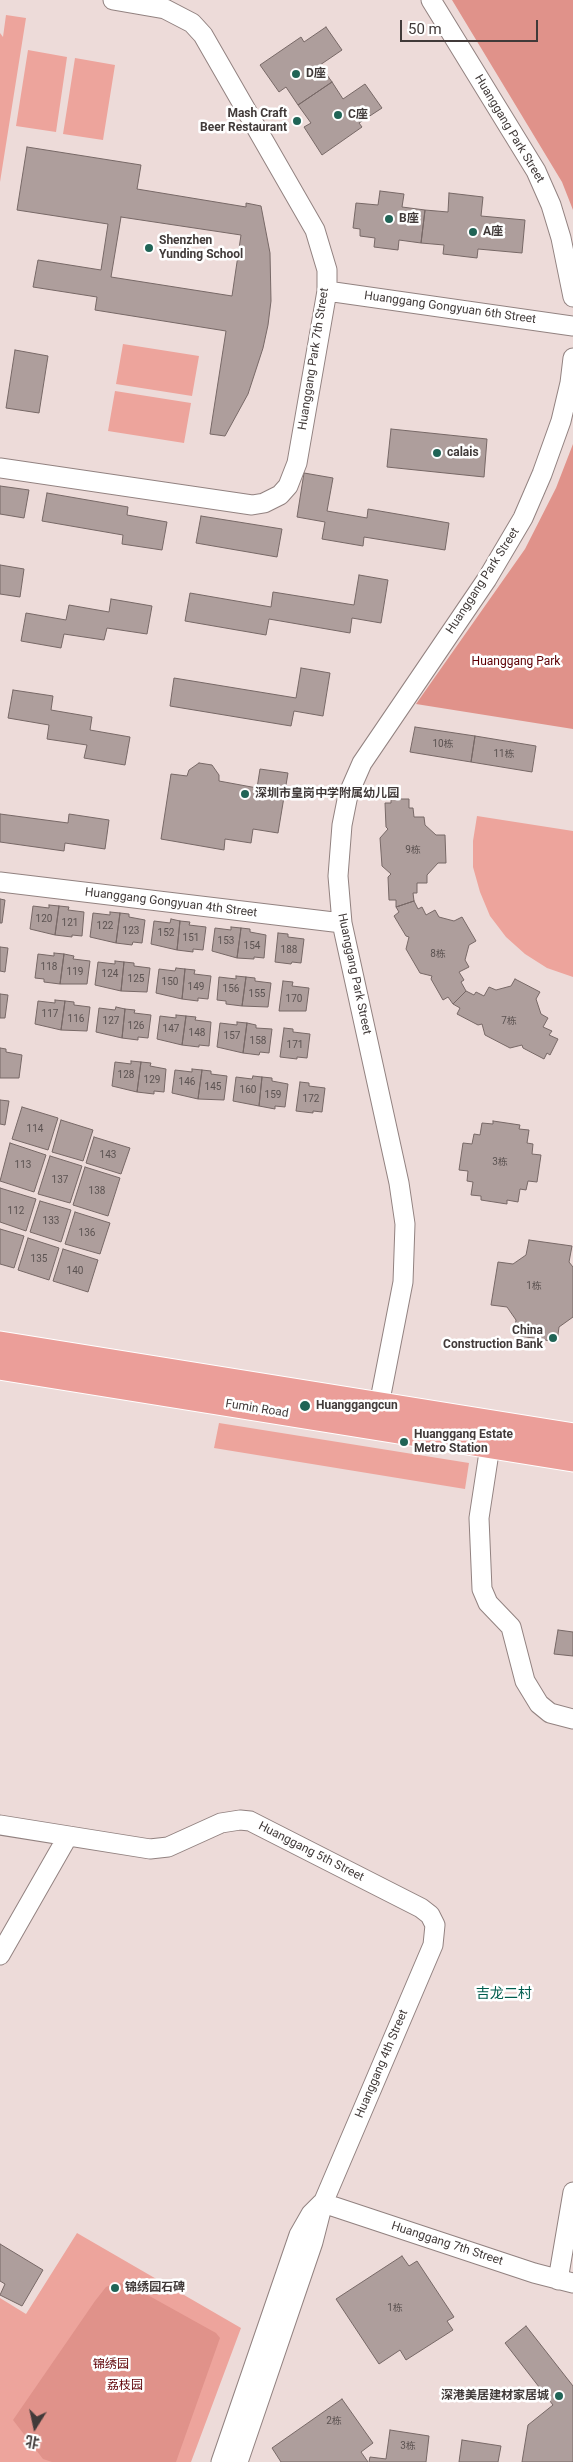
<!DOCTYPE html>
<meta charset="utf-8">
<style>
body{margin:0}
#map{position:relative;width:573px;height:2462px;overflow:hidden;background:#eddbd9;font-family:Roboto,"Noto Sans SC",sans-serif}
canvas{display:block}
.north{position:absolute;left:10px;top:2402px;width:50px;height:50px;-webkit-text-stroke:4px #fff;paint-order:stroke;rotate:190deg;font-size:14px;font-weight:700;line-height:20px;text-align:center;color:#413a39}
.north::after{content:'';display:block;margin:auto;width:18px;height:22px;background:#413a39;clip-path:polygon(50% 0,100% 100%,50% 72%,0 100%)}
.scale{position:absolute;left:400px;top:20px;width:138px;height:22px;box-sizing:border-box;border:2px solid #413a39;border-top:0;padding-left:6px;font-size:15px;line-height:18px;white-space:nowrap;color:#413a39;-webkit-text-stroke:4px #fff;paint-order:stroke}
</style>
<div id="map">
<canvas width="573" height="2462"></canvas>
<div class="north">北</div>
<div class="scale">50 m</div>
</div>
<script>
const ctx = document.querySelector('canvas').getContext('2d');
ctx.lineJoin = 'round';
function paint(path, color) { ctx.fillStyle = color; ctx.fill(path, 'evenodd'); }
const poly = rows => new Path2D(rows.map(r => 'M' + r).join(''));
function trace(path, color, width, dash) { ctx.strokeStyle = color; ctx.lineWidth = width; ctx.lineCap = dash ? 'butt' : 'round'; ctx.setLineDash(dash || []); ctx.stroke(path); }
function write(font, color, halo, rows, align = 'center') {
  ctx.font = font + ' Roboto,"Noto Sans SC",sans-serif'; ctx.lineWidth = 5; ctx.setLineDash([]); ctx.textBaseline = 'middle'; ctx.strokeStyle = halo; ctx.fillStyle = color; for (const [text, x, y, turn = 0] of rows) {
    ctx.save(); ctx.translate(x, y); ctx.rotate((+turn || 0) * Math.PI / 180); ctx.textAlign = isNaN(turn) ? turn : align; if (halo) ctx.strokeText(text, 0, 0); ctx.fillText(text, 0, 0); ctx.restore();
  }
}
paint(poly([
 [6,15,26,18,0,182,0,33,3,37],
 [28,50,67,57,56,132,16,126],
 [75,58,115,65,103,140,63,134],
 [123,344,199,356,192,396,116,384],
 [115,391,191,403,184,443,108,431],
 [477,816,573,831,573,977,547,968,525,954,506,937,490,916,480,892,473,867,473,841],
 [219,1423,469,1463,465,1489,214,1448],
 [77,2233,241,2328,191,2462,0,2462,0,2298,26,2314]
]), '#eda49c');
paint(poly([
 [452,0,573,0,573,210,562,182],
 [573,444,573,729,416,704,525,549,556,488],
 [115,2283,126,2283,216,2333,220,2338,176,2462,52,2462,43,2459,13,2420,95,2301,106,2287]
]), '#e0928a');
const building = poly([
 [326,27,342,50,320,65,332,82,298,105,286,87,279,92,260,65,301,37,304,42,326,27],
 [332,82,343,99,365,84,382,108,359,123,362,127,322,155,304,127,311,123,298,105,332,82],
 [27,147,141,165,137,189,246,207,246,203,261,206,270,253,271,301,268,325,263,348,248,394,225,436,210,434,226,331,95,310,97,297,33,287,38,260,101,270,108,224,17,210,27,147],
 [121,217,241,235,232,296,111,277,121,217],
 [380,191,404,194,402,207,425,210,421,243,399,240,398,250,374,247,375,238,360,236,360,229,353,228,356,203,378,205,380,191],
 [449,193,483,197,481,216,525,220,522,253,478,249,477,258,443,254,444,245,421,243,425,210,448,212,449,193],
 [15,350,48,356,39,413,6,408,15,350],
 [391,429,487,439,484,477,387,467,391,429],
 [304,473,333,478,327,511,367,518,368,509,449,523,445,550,364,537,363,546,322,539,325,522,297,517,304,473],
 [0,486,29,490,24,518,0,514,0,486],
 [47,493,128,507,127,515,167,522,162,550,122,544,123,535,42,521,47,493],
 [201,516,282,529,277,557,196,543,201,516],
 [0,565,24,569,20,597,0,594,0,565],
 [359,575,388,580,381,623,352,618,350,633,269,619,266,635,185,621,190,593,271,607,273,592,354,605,359,575],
 [111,599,152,606,147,634,107,628,104,640,64,634,61,648,21,641,26,613,66,620,69,605,109,612,111,599],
 [301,668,330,673,323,716,294,711,291,726,170,706,174,678,296,698,301,668],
 [13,690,53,696,51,710,92,717,90,730,130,737,125,765,84,758,87,745,47,739,49,725,8,718,13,690],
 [415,727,475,736,471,762,410,752,415,727],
 [475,736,536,746,532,772,471,762,475,736],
 [199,763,212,765,219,775,219,781,257,788,260,769,288,773,278,833,253,829,251,843,225,839,224,850,161,839,171,774,187,776,189,770,199,763],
 [391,799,409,799,409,808,413,808,414,817,424,817,425,825,436,835,445,835,446,863,438,863,427,875,427,883,417,883,417,893,413,893,414,901,396,907,396,900,389,900,388,877,391,874,382,866,380,838,388,829,386,827,385,803,391,803,391,799],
 [0,814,68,823,69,814,109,820,105,849,65,843,64,851,0,842,0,814],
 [0,899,5,900,2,923,0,923,0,899],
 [414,901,418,909,422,907,426,915,435,910,439,917,454,921,462,917,476,941,469,945,465,960,469,967,459,972,464,980,461,982,466,991,453,1004,448,997,443,1000,431,979,432,976,420,973,406,949,409,937,406,936,394,916,399,912,396,907,414,901],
 [49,905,59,906,55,935,30,929,33,906,49,908,49,905],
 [59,906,69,907,68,910,84,912,82,936,72,935,72,937,55,935,59,906],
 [110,912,120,913,116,943,90,937,93,913,110,915,110,912],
 [120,913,129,914,129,917,145,920,142,943,133,942,132,945,116,943,120,913],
 [171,919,180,921,177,950,151,944,154,921,170,923,171,919],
 [180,921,190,922,189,925,206,927,203,950,193,949,193,952,177,950,180,921],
 [231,927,241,928,237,958,212,951,215,928,231,930,231,927],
 [241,928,250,929,250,932,266,935,264,958,254,957,254,959,237,958,241,928],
 [278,933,288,934,288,937,304,939,301,963,292,962,291,964,275,962,278,933],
 [0,947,8,948,5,972,0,971,0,947],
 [54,953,64,954,60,984,44,982,44,979,35,978,38,954,54,956,54,953],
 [64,954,74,956,73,959,90,961,87,984,60,984,64,954],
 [115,961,124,962,121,991,95,985,98,962,115,964,115,961],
 [124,962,134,963,134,966,150,968,147,992,121,991,124,962],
 [176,968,185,969,182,999,156,993,159,969,175,971,176,968],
 [185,969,195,970,194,974,211,976,208,999,198,998,198,1001,182,999,185,969],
 [236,976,246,977,242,1006,226,1004,226,1001,217,1000,219,977,236,979,236,976],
 [246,977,255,978,255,981,271,983,268,1007,242,1006,246,977],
 [515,979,540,992,536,999,541,1014,548,1018,543,1027,552,1031,549,1035,558,1039,550,1055,547,1053,544,1059,523,1048,522,1045,510,1048,485,1035,482,1024,478,1025,457,1014,460,1008,453,1004,466,991,474,995,476,992,484,996,489,987,496,990,511,986,515,979],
 [283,981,293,982,292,986,309,988,306,1011,279,1011,283,981],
 [0,994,8,995,5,1018,0,1018,0,994],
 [55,1000,65,1001,61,1030,35,1024,38,1001,55,1003,55,1000],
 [65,1001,74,1002,74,1005,90,1007,87,1031,61,1030,65,1001],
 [116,1007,125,1009,122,1038,96,1032,99,1008,115,1010,116,1007],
 [125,1009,135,1010,134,1013,151,1015,148,1038,138,1037,138,1040,122,1038,125,1009],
 [176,1015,186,1016,182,1045,157,1039,160,1016,176,1018,176,1015],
 [186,1016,196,1017,195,1020,211,1022,209,1046,199,1045,199,1047,182,1045,186,1016],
 [237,1022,247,1023,243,1053,217,1047,220,1023,237,1025,237,1022],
 [247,1023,256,1025,256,1028,272,1029,269,1053,260,1052,259,1055,243,1053,247,1023],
 [284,1028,293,1029,293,1032,310,1034,307,1058,297,1057,297,1059,280,1057,284,1028],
 [0,1048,6,1049,6,1052,22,1055,19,1078,0,1078,0,1048],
 [131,1061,141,1062,137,1092,112,1086,115,1062,131,1064,131,1061],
 [141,1062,151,1063,150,1066,166,1069,164,1092,154,1091,154,1094,137,1092,141,1062],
 [192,1069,202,1070,198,1099,172,1093,175,1070,192,1072,192,1069],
 [202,1070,211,1071,211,1074,227,1076,224,1100,198,1099,202,1070],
 [253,1076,262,1077,259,1106,233,1101,236,1077,252,1079,253,1076],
 [262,1077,272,1078,272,1081,288,1084,285,1107,275,1106,275,1109,259,1106,262,1077],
 [300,1082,309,1083,309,1086,325,1088,322,1112,313,1111,313,1113,296,1111,300,1082],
 [0,1100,9,1101,5,1125,0,1124,0,1100],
 [22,1107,58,1118,48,1150,12,1139,22,1107],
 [61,1120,93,1130,83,1161,52,1152,61,1120],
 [493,1121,520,1125,519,1129,529,1130,527,1143,533,1144,532,1154,541,1155,537,1182,528,1181,526,1190,520,1189,518,1202,507,1200,507,1204,481,1200,481,1196,471,1195,473,1182,467,1181,468,1171,459,1170,463,1143,472,1144,474,1134,480,1135,482,1123,493,1124,493,1121],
 [94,1137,130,1148,121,1174,86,1163,94,1137],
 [10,1143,46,1155,34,1192,0,1181,10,1143],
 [50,1156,82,1166,70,1203,38,1194,50,1156],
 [85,1167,120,1178,108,1216,73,1205,85,1167],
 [0,1188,36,1199,26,1231,0,1222,0,1188],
 [40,1201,71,1210,61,1242,30,1232,40,1201],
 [75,1212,110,1223,100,1254,65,1244,75,1212],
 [0,1229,24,1236,14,1268,0,1264,0,1229],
 [28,1238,59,1248,49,1280,18,1270,28,1238],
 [529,1240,572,1246,569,1262,573,1267,573,1317,559,1327,557,1342,514,1335,516,1320,507,1307,491,1305,498,1262,513,1264,526,1255,529,1240],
 [63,1249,98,1260,88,1292,53,1281,63,1249],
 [558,1630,573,1632,573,1656,554,1654,558,1630],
 [0,2244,43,2270,22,2306,0,2295,5,2284,0,2281,0,2244],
 [402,2256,409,2266,417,2261,454,2317,447,2321,453,2330,406,2360,400,2350,379,2364,336,2299,402,2256],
 [526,2326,573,2386,573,2462,522,2462,528,2425,553,2405,505,2343,526,2326],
 [342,2399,373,2443,361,2452,368,2462,281,2462,272,2448,342,2399],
 [390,2430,429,2436,426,2462,369,2462,370,2457,386,2459,390,2430],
 [462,2440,501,2446,498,2462,459,2462,462,2440]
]);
paint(building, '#ae9e9c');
trace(building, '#776866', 1);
const minor = poly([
 [431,0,536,171,551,205,561,238,573,297],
 [327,291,573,326],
 [0,468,252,505,264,503,280,495,288,486,297,463,327,291,327,270,315,230,203,35,192,23,165,9,113,0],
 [0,882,342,923],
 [379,1405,403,1282,405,1224,399,1183,342,923,338,876,342,825,348,795,362,763,487,579,523,518,542,474,561,421,570,383,573,358],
 [490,1446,479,1518,482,1589,488,1603,511,1627,525,1681,539,1704,550,1713,573,1719],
 [0,1825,150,1849,168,1847,221,1823,240,1820,250,1821,421,1908,430,1915,435,1925,433,1945,323,2203,313,2242,238,2462],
 [0,1955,68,1836],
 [323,2203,534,2273,573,2283],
 [558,2280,573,2192],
 [221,2462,299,2235,311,2214,322,2203]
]);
const major = poly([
 [0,1344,573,1436],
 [0,1367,573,1459]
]);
trace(minor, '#928280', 21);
trace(major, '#fff', 27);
trace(minor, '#fff', 19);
trace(major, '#eb9e99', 25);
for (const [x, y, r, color] of [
 [296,74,5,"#206456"],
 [338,115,5,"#206456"],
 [297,121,5,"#206456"],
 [389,219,5,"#206456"],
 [473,232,5,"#206456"],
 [149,248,5,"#206456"],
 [437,453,5,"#206456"],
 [245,794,5,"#206456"],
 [553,1338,5,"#206456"],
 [305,1406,6,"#206456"],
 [404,1442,5,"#206456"],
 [115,2288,5,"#206456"],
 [559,2396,5,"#206456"]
]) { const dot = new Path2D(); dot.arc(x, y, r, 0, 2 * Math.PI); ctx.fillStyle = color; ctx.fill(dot); trace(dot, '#fff', 2); }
write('10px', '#5c5352', null, [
 ["10栋",443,744],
 ["11栋",504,754],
 ["9栋",413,850],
 ["120",44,919],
 ["121",70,923],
 ["122",105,926],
 ["123",131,931],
 ["152",166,933],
 ["151",191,938],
 ["153",226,941],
 ["154",252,946],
 ["188",289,950],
 ["8栋",438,954],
 ["118",49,967],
 ["119",75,972],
 ["124",110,974],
 ["125",136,979],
 ["150",170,982],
 ["149",196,987],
 ["156",231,989],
 ["155",257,994],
 ["170",294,999],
 ["117",50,1014],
 ["116",76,1019],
 ["127",111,1021],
 ["7栋",509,1021],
 ["126",136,1026],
 ["147",171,1029],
 ["148",197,1033],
 ["157",232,1036],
 ["158",258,1041],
 ["171",295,1045],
 ["128",126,1075],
 ["129",152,1080],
 ["146",187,1082],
 ["145",213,1087],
 ["160",248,1090],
 ["159",273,1095],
 ["172",311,1099],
 ["114",35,1129],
 ["143",108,1155],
 ["3栋",500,1162],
 ["113",23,1165],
 ["137",60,1180],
 ["138",97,1191],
 ["112",16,1211],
 ["133",51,1221],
 ["136",87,1233],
 ["135",39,1259],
 ["140",75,1271],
 ["1栋",534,1286],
 ["1栋",395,2308],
 ["2栋",334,2421],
 ["3栋",408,2446]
]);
write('bold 12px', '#413a39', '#fff', [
 ["D座",306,74],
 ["Mash Craft",287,114,"right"],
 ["Beer Restaurant",287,128,"right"],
 ["C座",348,115],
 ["B座",399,219],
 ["A座",483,232],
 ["Shenzhen",159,241],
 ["Yunding School",159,255],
 ["calais",447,453],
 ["深圳市皇岗中学附属幼儿园",255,794],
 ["China",543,1331,"right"],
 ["Construction Bank",543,1345,"right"],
 ["Huanggangcun",316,1406],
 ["Huanggang Estate",414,1435],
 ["Metro Station",414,1449],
 ["锦绣园石碑",125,2288],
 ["深港美居建材家居城",549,2396,"right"]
], 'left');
write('12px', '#413a39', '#fff', [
 ["Huanggang Park Street",509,129,59],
 ["Huanggang Gongyuan 6th Street",450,308,8],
 ["Huanggang Park 7th Street",314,359,-81],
 ["Huanggang Park Street",483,581,-57],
 ["Huanggang Gongyuan 4th Street",171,903,7],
 ["Huanggang Park Street",354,974,78],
 ["Fumin Road",257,1409,9],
 ["Huanggang 5th Street",311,1852,27],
 ["Huanggang 4th Street",382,2064,-67],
 ["Huanggang 7th Street",447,2244,18]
]);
write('12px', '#5e0005', '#fff', [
 ["Huanggang Park",516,662],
 ["锦绣园",111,2365],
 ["荔枝园",125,2386]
]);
write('14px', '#005d4e', '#fff', [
 ["吉龙二村",504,1994]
]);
</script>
